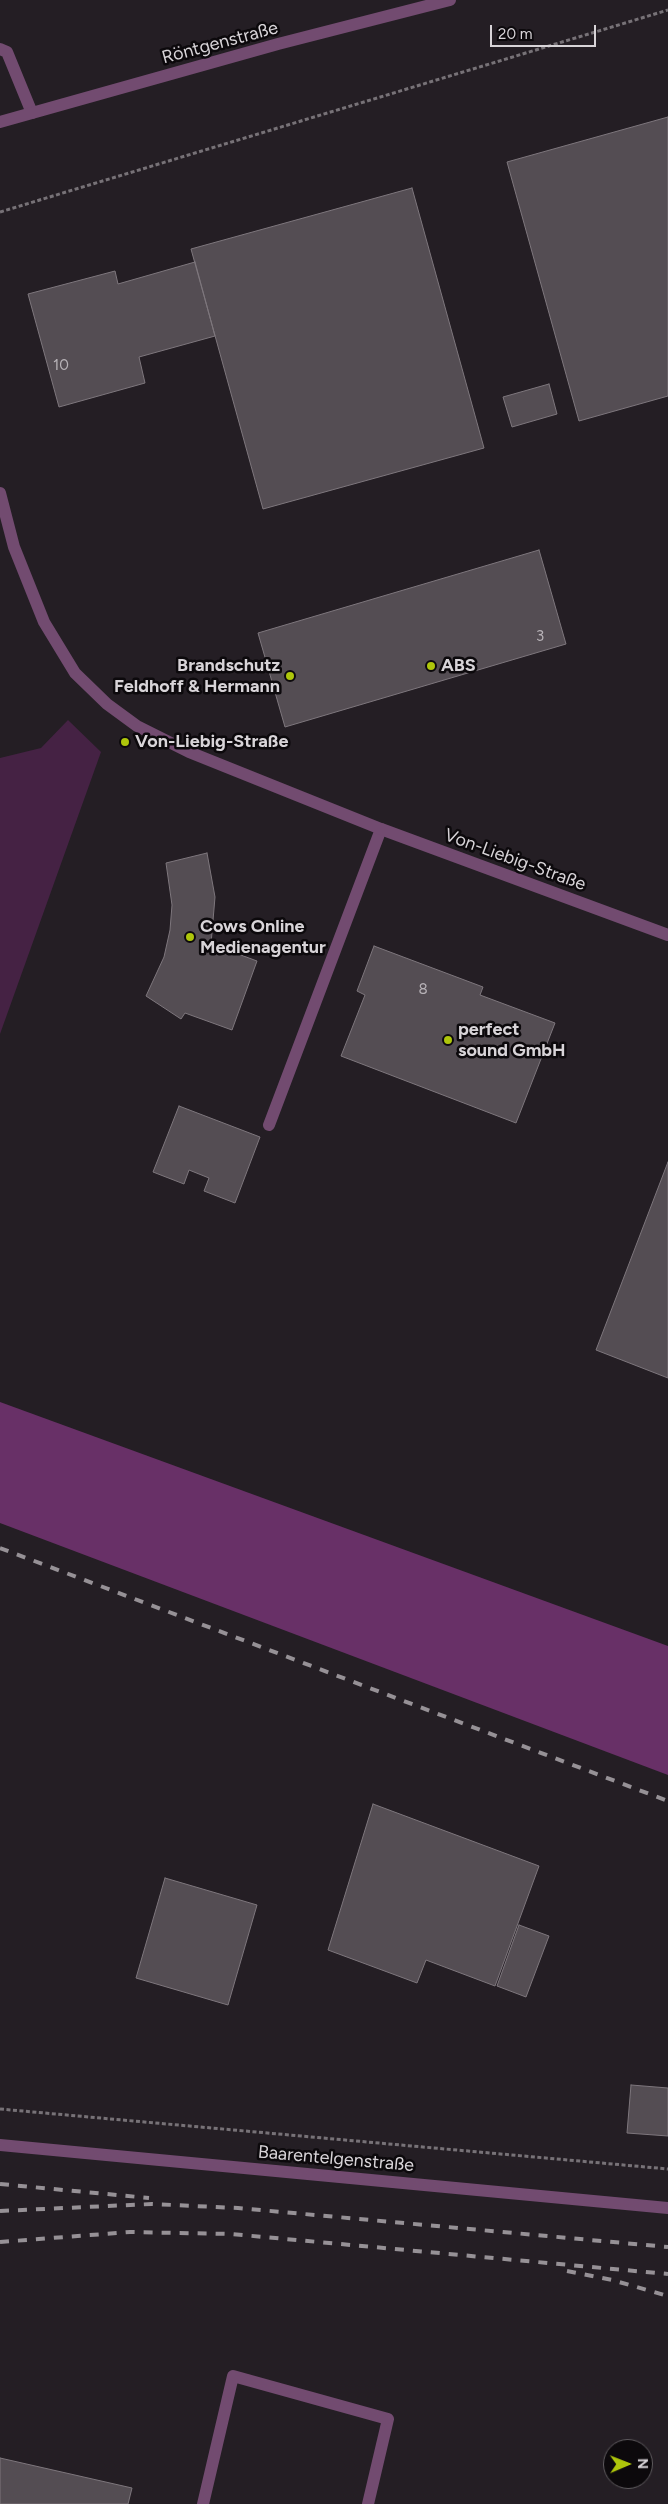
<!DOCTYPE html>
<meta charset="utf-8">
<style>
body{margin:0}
#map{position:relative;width:668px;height:2504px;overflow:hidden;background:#241e24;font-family:Figtree,sans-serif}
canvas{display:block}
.north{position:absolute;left:603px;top:2439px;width:50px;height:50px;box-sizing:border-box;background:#0c090c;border:1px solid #5e5a5e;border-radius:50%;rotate:89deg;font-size:14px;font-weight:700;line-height:20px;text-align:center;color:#d8d4d8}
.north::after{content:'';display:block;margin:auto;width:18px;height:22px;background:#aec60b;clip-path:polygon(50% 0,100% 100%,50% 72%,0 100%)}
.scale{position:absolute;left:490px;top:25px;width:106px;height:22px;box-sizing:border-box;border:2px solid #d8d4d8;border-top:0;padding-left:6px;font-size:15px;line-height:18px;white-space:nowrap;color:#d8d4d8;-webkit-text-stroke:4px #0c090c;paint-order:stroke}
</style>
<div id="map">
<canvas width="668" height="2504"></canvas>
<div class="north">N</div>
<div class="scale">20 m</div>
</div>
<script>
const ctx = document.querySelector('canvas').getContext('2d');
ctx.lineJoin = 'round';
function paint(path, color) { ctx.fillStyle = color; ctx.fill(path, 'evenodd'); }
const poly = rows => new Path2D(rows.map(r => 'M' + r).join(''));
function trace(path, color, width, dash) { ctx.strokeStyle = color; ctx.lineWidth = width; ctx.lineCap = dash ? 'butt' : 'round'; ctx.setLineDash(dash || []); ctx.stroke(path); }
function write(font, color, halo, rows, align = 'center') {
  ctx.font = font + ' Figtree,sans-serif'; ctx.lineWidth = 5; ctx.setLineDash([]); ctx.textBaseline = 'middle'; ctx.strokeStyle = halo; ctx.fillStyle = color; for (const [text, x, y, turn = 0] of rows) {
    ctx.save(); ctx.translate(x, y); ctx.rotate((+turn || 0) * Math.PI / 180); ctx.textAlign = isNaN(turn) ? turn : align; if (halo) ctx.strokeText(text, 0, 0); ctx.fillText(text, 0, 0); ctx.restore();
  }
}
paint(poly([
 [68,720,101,752,0,1034,0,758,41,748]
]), '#452244');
paint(poly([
 [0,1402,668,1646,668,1775,0,1523]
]), '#683067');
const building = poly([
 [668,117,668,396,579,421,507,162,668,117],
 [412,188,484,448,263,509,191,249,412,188],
 [195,262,215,336,139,357,145,383,59,407,28,294,115,271,118,284,195,262],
 [549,384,557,414,512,427,503,397,549,384],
 [539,550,566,644,285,727,258,633,539,550],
 [207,853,215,897,211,944,257,961,232,1030,185,1013,181,1019,146,996,164,957,170,930,172,905,166,863,207,853],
 [374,946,483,987,480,995,555,1023,516,1123,341,1056,365,995,357,991,374,946],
 [179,1106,260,1137,235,1203,204,1191,209,1178,189,1170,184,1184,153,1172,179,1106],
 [668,1162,668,1378,596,1350,668,1162],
 [373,1804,539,1866,495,1986,426,1960,417,1983,328,1950,373,1804],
 [165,1878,257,1905,228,2005,136,1978,165,1878],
 [519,1925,549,1936,526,1997,497,1986,519,1925],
 [631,2085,668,2088,668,2136,627,2133,631,2085],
 [0,2458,132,2488,128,2504,0,2504,0,2458]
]);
paint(building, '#544d53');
trace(building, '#7e777d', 1);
trace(poly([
 [0,212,668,10],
 [0,2109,668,2169]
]), '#777277', 3, [4, 2.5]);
trace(poly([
 [0,49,7,52,32,113],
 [269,1125,381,829],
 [203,2504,233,2376,388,2419,368,2504]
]), '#724b70', 12);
trace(poly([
 [0,122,278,44,450,0],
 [0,493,14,547,44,622,75,673,107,704,137,726,189,752,381,829,668,935],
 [0,2145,668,2208]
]), '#724b70', 12);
trace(poly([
 [0,1548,668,1801],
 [0,2184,149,2198],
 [0,2211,152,2204,238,2208,668,2247],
 [0,2242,130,2232,231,2234,668,2274],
 [567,2271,612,2280,668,2296]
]), '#969196', 4, [9, 9]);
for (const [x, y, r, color] of [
 [431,666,5,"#aec60b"],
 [290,676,5,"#aec60b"],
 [125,742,5,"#aec60b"],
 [190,937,5,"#aec60b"],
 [448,1040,5,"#aec60b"]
]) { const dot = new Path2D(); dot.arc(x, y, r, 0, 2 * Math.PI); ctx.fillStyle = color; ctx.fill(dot); trace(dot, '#0c090c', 2); }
write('15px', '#b7b2b7', null, [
 ["10",61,366],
 ["3",540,637],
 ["8",423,990]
]);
write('18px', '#d8d4d8', '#0c090c', [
 ["Röntgenstraße",220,43,-15],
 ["Von-Liebig-Straße",515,860,20],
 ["Baarentelgenstraße",336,2159,5]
]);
write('bold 18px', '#d8d4d8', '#0c090c', [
 ["Brandschutz",280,666,"right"],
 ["Feldhoff & Hermann",280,687,"right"],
 ["ABS",441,666],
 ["Von-Liebig-Straße",135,742],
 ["Cows Online",200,927],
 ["Medienagentur",200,948],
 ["perfect",458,1030],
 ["sound GmbH",458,1051]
], 'left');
</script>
